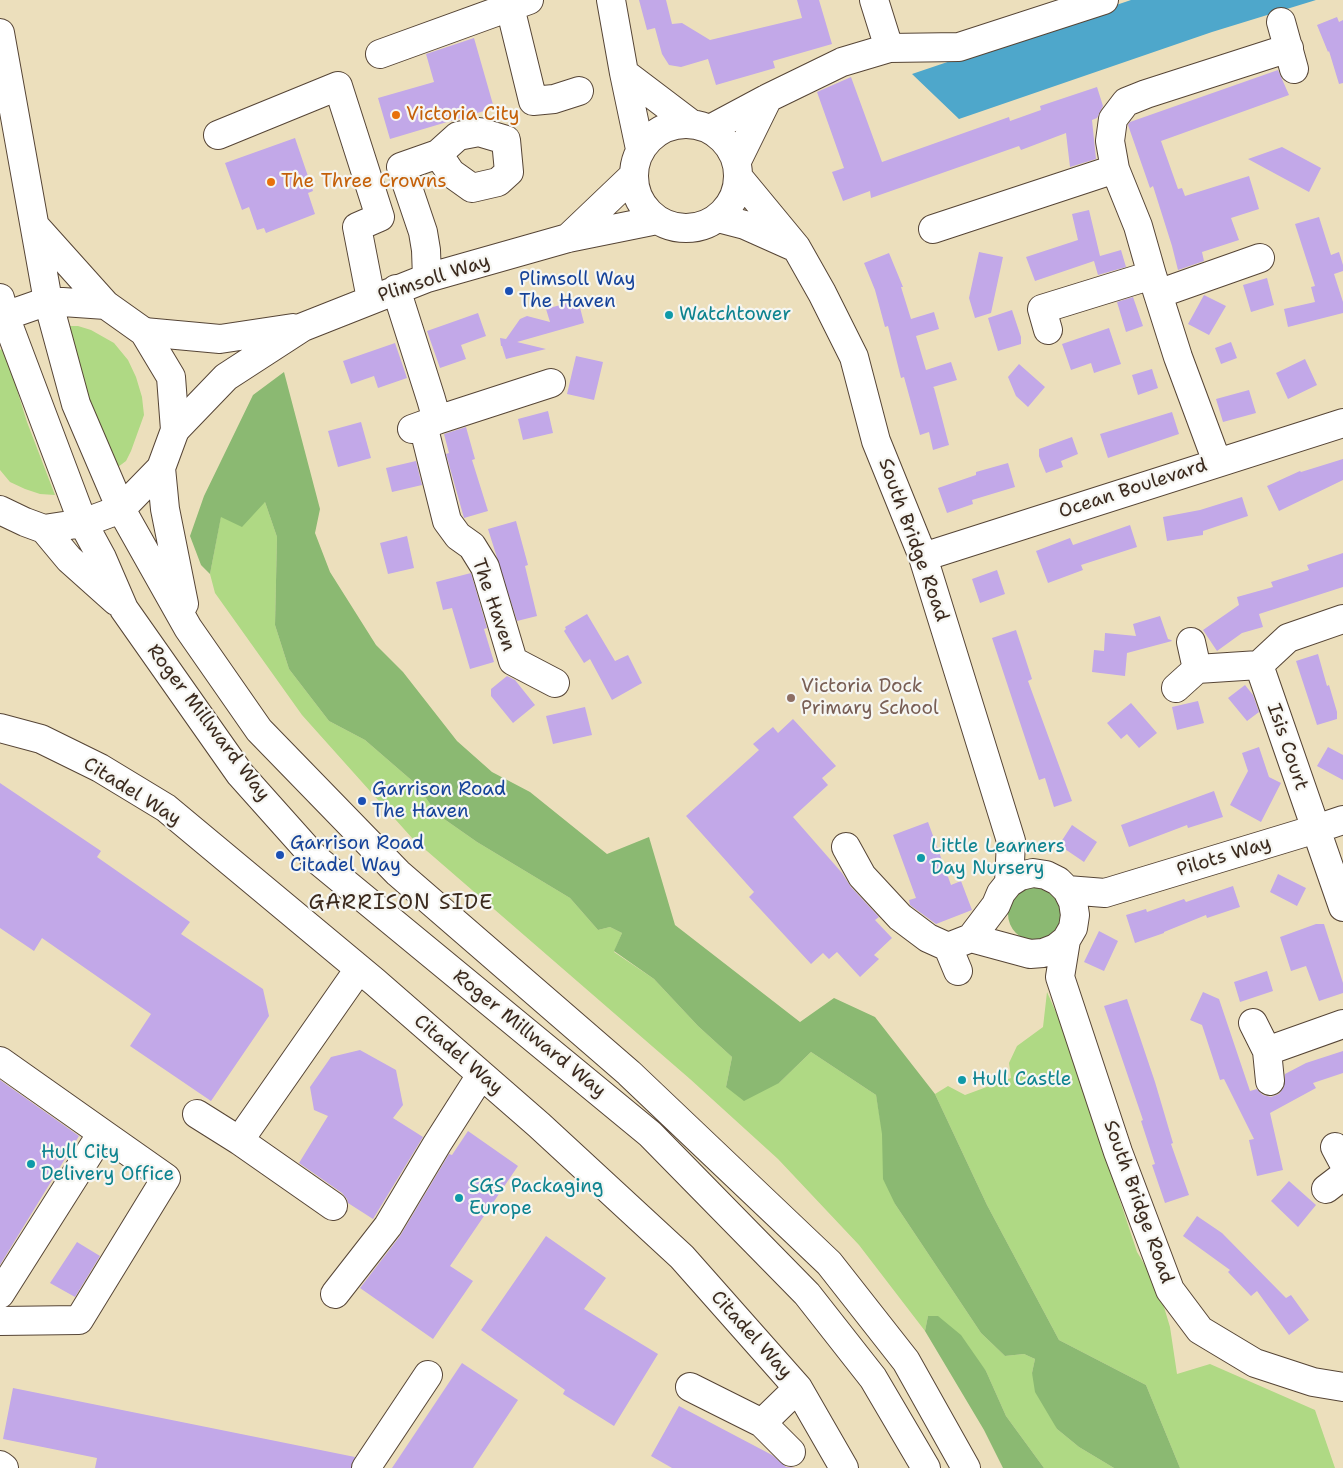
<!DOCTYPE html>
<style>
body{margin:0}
canvas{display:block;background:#ecdfbc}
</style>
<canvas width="1343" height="1468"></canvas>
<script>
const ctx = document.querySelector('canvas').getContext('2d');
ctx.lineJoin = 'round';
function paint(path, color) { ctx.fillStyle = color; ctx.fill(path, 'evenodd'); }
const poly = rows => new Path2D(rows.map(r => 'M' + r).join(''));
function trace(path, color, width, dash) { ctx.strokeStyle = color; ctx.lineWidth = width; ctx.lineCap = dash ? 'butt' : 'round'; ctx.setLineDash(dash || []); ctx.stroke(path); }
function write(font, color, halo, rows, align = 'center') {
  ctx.font = font + ' "Shantell Sans",sans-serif'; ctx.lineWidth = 4.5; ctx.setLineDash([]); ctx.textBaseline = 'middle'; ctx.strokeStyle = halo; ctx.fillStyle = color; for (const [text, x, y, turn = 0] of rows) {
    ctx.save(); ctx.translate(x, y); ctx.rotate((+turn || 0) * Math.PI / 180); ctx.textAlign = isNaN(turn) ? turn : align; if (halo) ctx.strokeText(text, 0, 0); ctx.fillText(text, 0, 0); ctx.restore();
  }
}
paint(poly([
 [64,326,78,326,91,330,114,343,128,360,136,377,142,397,144,415,131,451,126,461,114,470],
 [4,348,27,422,55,495,40,494,25,489,10,482,0,470,0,350],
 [265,502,277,537,275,625,289,669,329,721,365,740,417,785,437,814,477,842,570,898,598,930,610,927,622,933,614,952,654,979,698,1026,732,1057,726,1087,779,1083,811,1052,876,1095,895,1204,981,1333,1005,1356,1024,1354,1035,1359,1032,1373,1057,1429,1079,1447,1114,1468,1044,1468,1006,1416,986,1371,928,1316,925,1331,859,1245,778,1159,690,1079,412,838,302,715,215,593,210,574,221,516],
 [1047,992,1063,1028,1137,1252,1158,1287,1170,1327,1177,1374,1210,1364,1315,1410,1335,1468,1180,1468,1146,1385,1059,1340,987,1205,935,1094,948,1086,965,1095,1011,1078,1009,1063,1017,1046,1043,1027]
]), '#afd984');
paint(poly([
 [284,372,320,509,315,533,330,572,376,645,403,672,457,741,492,772,530,792,607,854,649,837,675,925,800,1022,834,998,875,1017,935,1094,987,1205,1059,1340,1146,1385,1180,1468,1114,1468,1079,1447,1057,1429,1035,1392,1032,1373,1035,1359,1024,1354,1005,1356,981,1333,895,1204,883,1179,882,1134,876,1095,811,1052,779,1083,744,1101,726,1087,732,1057,698,1026,654,979,614,951,622,933,610,927,598,930,570,898,477,842,437,814,417,785,365,740,329,721,289,669,275,625,277,537,265,502,242,527,221,517,210,574,201,565,190,536,204,496,253,395],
 '1008 914a27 27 0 1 1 54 0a27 27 0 1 1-54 0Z',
 [928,1316,938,1316,961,1335,986,1371,1006,1416,1044,1468,1003,1468,984,1430,925,1331]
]), '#8bb972');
paint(poly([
 [1131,0,1316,0,1212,32,959,119,912,74]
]), '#4ea7cb');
paint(poly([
 [639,0,666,0,672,24,682,23,710,40,802,18,797,0,819,0,832,44,773,61,775,68,716,85,708,59,681,67,669,65,662,54,655,28,647,30],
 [1337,17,1339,22,1343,20,1343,83,1339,84,1329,51,1328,52,1317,25],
 [474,38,494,108,390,139,378,98,434,82,426,54],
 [1278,70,1289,95,1161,141,1178,189,1182,188,1185,196,1249,176,1259,209,1231,218,1239,240,1202,252,1204,261,1178,270,1172,246,1153,186,1150,188,1128,125,1130,122],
 [851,77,882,162,1009,117,1010,121,1041,110,1040,106,1097,87,1103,106,1097,118,1092,120,1096,159,1070,167,1066,133,1021,150,1019,146,871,198,870,191,843,201,832,172,844,168,817,92],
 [295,138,313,191,308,193,315,214,266,233,264,228,257,230,249,207,242,210,225,163],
 [1282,147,1321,168,1309,192,1248,159],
 [1089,210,1100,256,1121,250,1126,267,1098,275,1094,261,1035,281,1026,257,1078,240,1072,214],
 [1319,217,1331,255,1339,252,1343,265,1343,271,1334,274,1343,302,1343,313,1288,327,1284,309,1315,302,1311,287,1315,286,1295,224],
 [979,252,1003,257,991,313,975,318,969,298],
 [889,253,903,287,901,287,911,319,934,312,939,329,916,336,926,370,951,362,957,380,933,387,934,388,949,445,933,450,929,432,920,435,904,377,901,378,888,326,885,327,875,290,864,263],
 [1267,278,1274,305,1251,312,1243,285],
 [1204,295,1226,306,1209,335,1188,324],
 [1133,297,1143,326,1126,332,1117,302],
 [578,300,584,323,517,342,546,349,506,359,502,346,501,346,500,338,506,339,520,319,527,316,550,322,546,309],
 [1012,310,1021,337,1021,344,998,351,988,318],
 [478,313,486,336,461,345,466,359,440,368,427,331],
 [1109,328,1121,364,1094,373,1091,363,1071,370,1062,344],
 [1231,342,1237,358,1221,364,1215,348],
 [395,343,407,378,378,388,374,376,351,384,343,361],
 [576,356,603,362,594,400,567,394],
 [1305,359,1317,385,1288,399,1276,373],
 [1019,364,1045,387,1028,407,1016,396,1008,377],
 [1152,369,1158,388,1138,395,1132,375],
 [1249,390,1256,413,1223,422,1216,399],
 [548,411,553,433,523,440,518,419],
 [1172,412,1179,434,1108,458,1100,434],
 [361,422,371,458,338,467,328,431],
 [466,427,475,459,472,460,488,511,464,518,446,454,449,453,444,434],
 [1072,437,1078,454,1061,461,1063,467,1046,473,1039,456,1039,449],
 [1343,459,1343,480,1279,511,1267,486,1300,471,1301,472],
 [416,461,422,485,392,492,386,468],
 [1008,463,1015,487,972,500,973,504,947,513,938,488,976,475,976,472],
 [1242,497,1248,516,1203,531,1203,535,1167,541,1163,517,1200,510],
 [516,521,528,565,525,566,537,616,517,621,488,529],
 [1130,525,1137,547,1081,565,1083,570,1048,583,1036,551,1070,538,1073,545],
 [407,536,414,568,388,574,380,543],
 [1343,553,1343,587,1259,614,1263,627,1242,633,1217,651,1203,630,1239,605,1237,597,1273,587,1271,582,1309,570,1307,565],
 [997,570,1005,594,980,603,972,579],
 [471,573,487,628,484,629,494,662,470,669,452,608,443,610,436,582],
 [587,614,615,661,628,655,642,683,612,700,590,659,584,663,564,631,566,629,565,627],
 [1160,616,1168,639,1171,640,1172,641,1127,653,1125,676,1092,672,1094,650,1104,651,1105,633,1136,636,1133,624],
 [1016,630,1032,679,1028,681,1072,801,1054,807,1045,778,1039,780,992,638],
 [1318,654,1327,686,1329,685,1337,712,1337,719,1317,725,1296,661],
 [507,676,515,680,535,705,513,723,491,696,491,689],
 [1245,685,1253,695,1259,712,1247,721,1228,698],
 [1198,701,1204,723,1177,730,1172,707],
 [1131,703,1157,733,1139,748,1127,734,1121,739,1107,723],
 [585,707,592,735,553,744,546,716],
 [793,719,836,766,822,778,828,785,793,817,842,873,851,887,879,917,875,920,892,938,874,955,879,959,860,977,837,952,829,959,823,953,811,964,749,897,754,892,686,816,759,750,753,744,773,727,778,733],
 [1259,747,1269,777,1281,783,1261,822,1230,805,1248,771,1242,753],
 [1328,747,1343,755,1343,780,1317,766],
 [0,783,101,851,97,857,190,922,181,934,263,989,269,1016,211,1101,130,1046,151,1014,42,938,34,951,0,928],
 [1214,791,1223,817,1188,828,1187,825,1129,847,1121,825],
 [928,822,951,885,961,881,972,910,936,924,910,905,909,900,916,898,893,835],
 [1072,825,1097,842,1084,862,1059,845],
 [1278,874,1306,888,1297,906,1270,892],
 [1233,886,1240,907,1207,918,1206,915,1164,932,1164,933,1135,943,1126,915,1146,909,1147,912,1184,899,1186,902],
 [1316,924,1324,924,1343,983,1343,993,1319,1001,1306,966,1291,971,1280,937],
 [1099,931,1118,941,1104,971,1084,962],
 [1267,971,1273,991,1240,1002,1234,982],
 [1203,992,1219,999,1250,1091,1257,1089,1263,1095,1271,1097,1279,1094,1284,1087,1285,1074,1306,1063,1343,1051,1343,1073,1313,1083,1316,1088,1270,1113,1283,1170,1257,1176,1249,1140,1254,1139,1224,1079,1220,1080,1202,1025,1190,1020],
 [1127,999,1155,1082,1173,1143,1171,1144,1189,1195,1165,1203,1152,1165,1155,1164,1141,1121,1143,1120,1104,1006],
 [360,1050,396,1070,403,1105,393,1118,423,1137,373,1219,348,1203,347,1199,342,1193,299,1163,328,1116,314,1110,310,1087,331,1057],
 [0,1080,79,1136,0,1265],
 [468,1131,518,1166,450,1266,473,1281,433,1339,360,1288,400,1236,449,1154,452,1155],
 [1289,1181,1316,1205,1298,1227,1271,1201],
 [1197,1216,1222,1233,1286,1298,1291,1295,1309,1320,1289,1335,1257,1291,1251,1296,1228,1272,1230,1270,1183,1236],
 [546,1236,606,1278,584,1309,658,1354,614,1426,563,1394,565,1390,481,1330],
 [77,1242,100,1256,75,1297,50,1283],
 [462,1363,518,1400,473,1468,392,1468],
 [13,1388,355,1457,351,1468,95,1468,97,1458,3,1439],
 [679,1406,772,1455,786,1467,796,1468,672,1468,651,1456]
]), '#c2a8e8');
const minor = poly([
 [611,0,624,73,640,149],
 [874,0,889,48],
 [510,7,533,101,554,99,579,91],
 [1281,22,1294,69],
 [380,54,529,0],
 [624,73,690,123],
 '634 176a52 52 0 1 1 104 0a52 52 0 1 1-104 0Z',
 [710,129,768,98,842,62,889,48,959,47,1104,0],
 [218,135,338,86,380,217,357,227,371,299],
 [737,161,768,98],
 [739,178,796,247,822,293,854,357,876,441,923,557,1011,841,1009,883],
 [718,218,745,225,792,246],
 [933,229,1115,169],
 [568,238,633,176],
 [427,278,426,250,423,232,401,167,438,154,458,136,479,132,506,140,509,172,498,182,472,188,451,173,438,154],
 [396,289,431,399,437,420,412,429],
 [1158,294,1260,258],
 [1048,330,1042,309,1152,275],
 [144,332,220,339,293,328],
 [437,420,551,383],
 [423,425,447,521,458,536,472,546,485,567,513,661,555,683],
 [175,430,226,377,303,327,427,278,568,238,657,220],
 [1217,462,1178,357,1152,275,1138,226,1115,169,1110,141,1113,119,1126,102,1146,94,1289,48],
 [923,557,1343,423],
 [1259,665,1343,907],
 [1197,669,1259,665,1288,638,1343,619],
 [1176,688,1197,669,1191,642],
 [0,728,41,739,100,768,166,808,375,982,539,1125,682,1257,798,1388,844,1468],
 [846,847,862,876,900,917,928,938,948,947,958,971],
 [1067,890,1105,893,1316,829,1343,820],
 [1066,940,1060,977,1118,1152,1170,1290,1200,1330,1255,1363,1313,1382,1343,1387],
 [948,947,971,938,996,905,1001,893,1009,883,1020,876,1033,873,1046,875,1058,881,1067,890,1073,902,1075,915,1073,928,1066,940,1056,948,1043,953,1030,954,971,938],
 [1253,1023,1267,1051,1270,1081],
 [1267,1051,1343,1024],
 [0,1061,102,1133],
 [197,1114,240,1141,248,1128,359,969],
 [240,1141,333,1206],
 [1335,1147,1343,1162],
 [1326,1189,1343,1176],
 [0,1294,102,1133,166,1178,79,1320,0,1321],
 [335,1294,388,1226,437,1144,481,1075],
 [690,1387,762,1423,798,1388],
 [762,1423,791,1452],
 [0,1465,4,1468],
 [366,1468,428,1375]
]);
const highway = poly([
 [0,33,48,301,76,404,121,509,188,628,259,730,398,873,629,1073,829,1263,906,1361,966,1468],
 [0,298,5,316,83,523,102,558,124,609,240,774,315,858,650,1134,807,1294,873,1378,926,1468],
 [0,320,5,316,48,301,106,305],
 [161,468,165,509,184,604],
 [0,510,25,522,44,529,83,523,121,509,161,468,175,430,171,377,144,332,106,305,36,227],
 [44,529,69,559,116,601]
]);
trace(minor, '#564536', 30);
trace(highway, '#564536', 30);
trace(minor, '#fff', 28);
trace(highway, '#fff', 28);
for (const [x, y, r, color] of [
 [396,115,5,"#e8710a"],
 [271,182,5,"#e8710a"],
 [509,291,5,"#1a4fb4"],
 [669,315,5,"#0f9aa8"],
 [791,698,5,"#8d6e63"],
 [362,801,5,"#1a4fb4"],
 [280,855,5,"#1a4fb4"],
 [921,858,5,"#0f9aa8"],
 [962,1080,5,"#0f9aa8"],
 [31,1164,5,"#0f9aa8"],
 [459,1198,5,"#0f9aa8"]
]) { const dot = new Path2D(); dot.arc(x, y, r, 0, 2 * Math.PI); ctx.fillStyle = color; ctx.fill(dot); trace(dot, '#f6f6f2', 2); }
write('19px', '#c56008', '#f6f6f2', [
 ["Victoria City",406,115],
 ["The Three Crowns",281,182]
], 'left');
write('19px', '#3b2a1e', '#f6f6f2', [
 ["Plimsoll Way",434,279,-18],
 ["Ocean Boulevard",1133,489,-18],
 ["South Bridge Road",913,540,70],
 ["The Haven",493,605,71],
 ["Roger Millward Way",208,723,53],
 ["Isis Court",1287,747,71],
 ["Citadel Way",132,792,32],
 ["Pilots Way",1224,857,-17],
 ["Roger Millward Way",529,1034,39],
 ["Citadel Way",458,1055,41],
 ["South Bridge Road",1138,1202,70],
 ["Citadel Way",751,1335,48]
]);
write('19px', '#164399', '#f6f6f2', [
 ["Plimsoll Way",519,280],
 ["The Haven",519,302],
 ["Garrison Road",372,790],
 ["The Haven",372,812],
 ["Garrison Road",290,844],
 ["Citadel Way",290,866]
], 'left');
write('19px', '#0d838f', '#f6f6f2', [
 ["Watchtower",679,315],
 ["Little Learners",931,847],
 ["Day Nursery",931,869],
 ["Hull Castle",972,1080],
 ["Hull City",41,1153],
 ["Delivery Office",41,1175],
 ["SGS Packaging",469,1187],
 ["Europe",469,1209]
], 'left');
write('19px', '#785e54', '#f6f6f2', [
 ["Victoria Dock",801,687],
 ["Primary School",801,709]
], 'left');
ctx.letterSpacing = '1px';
write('21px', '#3b2a1e', '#f6f6f2', [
 ["GARRISON SIDE",401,904]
]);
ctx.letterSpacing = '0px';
</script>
